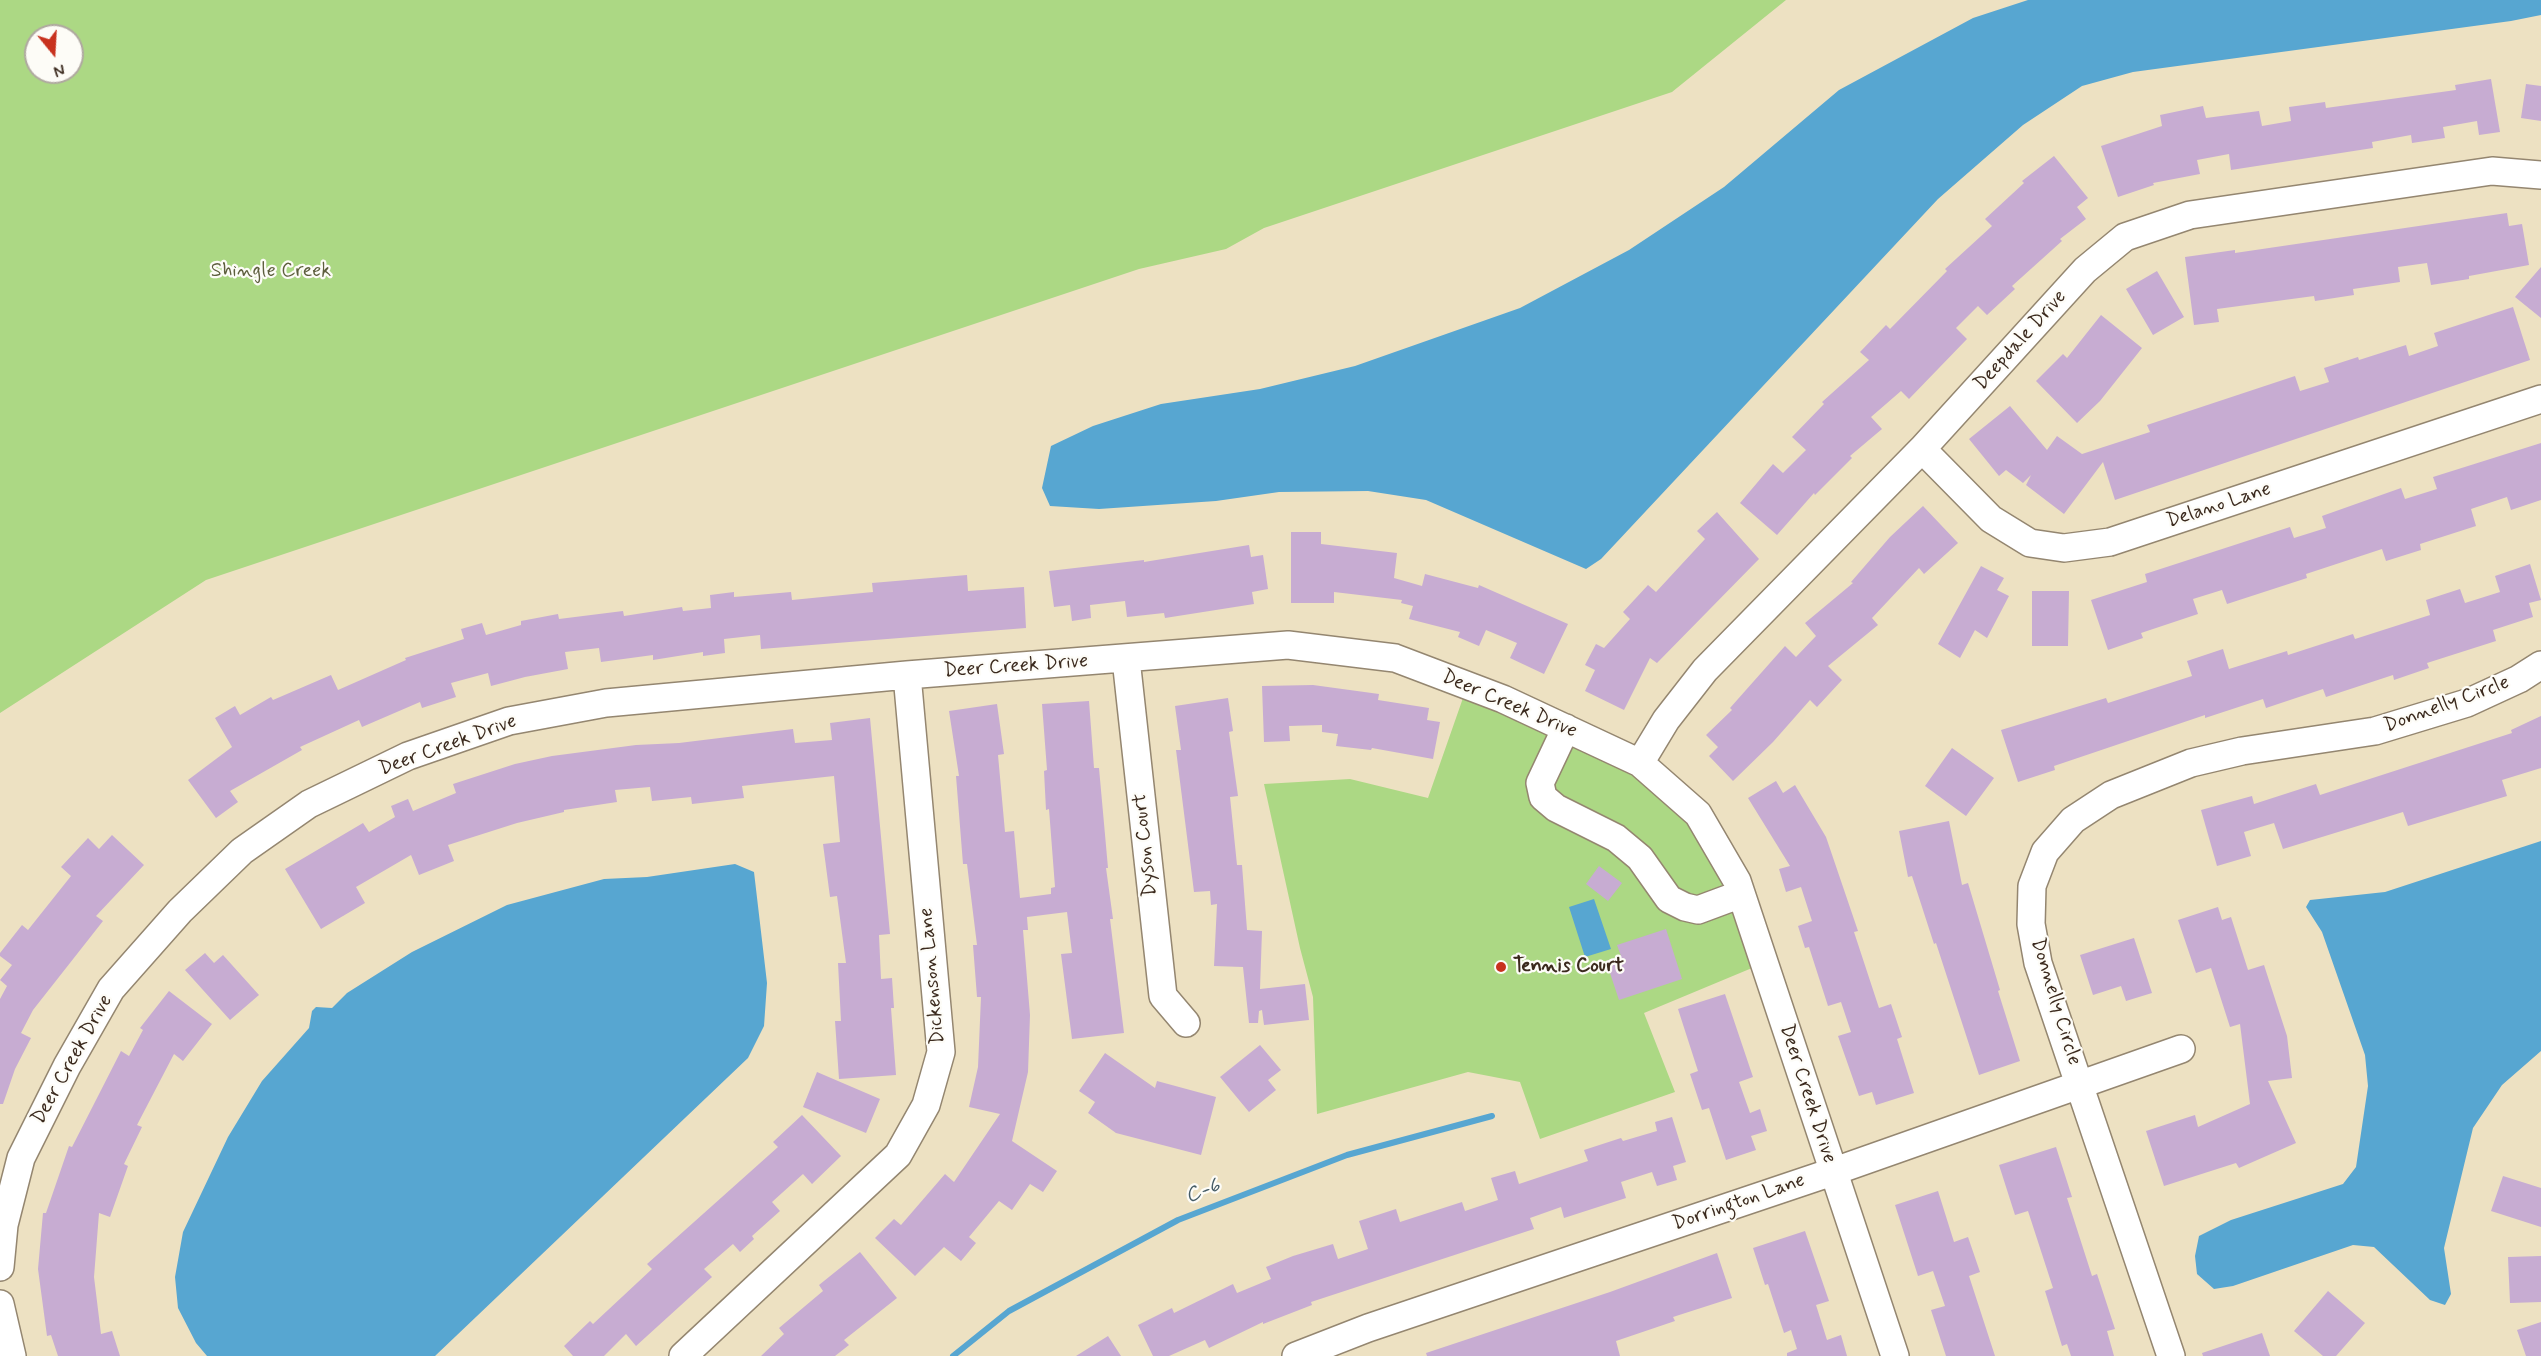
<!DOCTYPE html>
<style>
body{margin:0}
#map{position:relative;width:2541px;height:1356px;overflow:hidden;background:#ede1c2;font-family:Mynerve,sans-serif}
canvas{display:block}
.north{position:absolute;left:24px;top:24px;width:60px;height:60px;box-sizing:border-box;background:#fdfcf7;border:2px solid #afa8a0;border-radius:50%;rotate:162deg;font-size:16px;font-weight:700;line-height:24px;text-align:center;color:#3b2a1e}
.north::after{content:'';display:block;margin:auto;width:21px;height:27px;background:#c8321e;clip-path:polygon(50% 0,100% 100%,50% 72%,0 100%)}
</style>
<div id="map">
<canvas width="2541" height="1356"></canvas>
<div class="north">N</div>
</div>
<script>
const ctx = document.querySelector('canvas').getContext('2d');
ctx.lineJoin = 'round';
function paint(path, color) { ctx.fillStyle = color; ctx.fill(path, 'evenodd'); }
const poly = rows => new Path2D(rows.map(r => 'M' + r).join(''));
function trace(path, color, width, dash) { ctx.strokeStyle = color; ctx.lineWidth = width; ctx.lineCap = dash ? 'butt' : 'round'; ctx.setLineDash(dash || []); ctx.stroke(path); }
function write(font, color, halo, rows, align = 'center') {
  ctx.font = font + ' Mynerve,sans-serif'; ctx.lineWidth = 4.5; ctx.setLineDash([]); ctx.textBaseline = 'middle'; ctx.strokeStyle = halo; ctx.fillStyle = color; for (const [text, x, y, turn = 0] of rows) {
    ctx.save(); ctx.translate(x, y); ctx.rotate((+turn || 0) * Math.PI / 180); ctx.textAlign = isNaN(turn) ? turn : align; if (halo) ctx.strokeText(text, 0, 0); ctx.fillText(text, 0, 0); ctx.restore();
  }
}
paint(poly([
 [0,0,1786,0,1672,92,1264,228,1226,249,1139,269,206,580,0,713],
 [36,36,72,36,72,72,36,72],
 [1463,698,1527,719,1610,757,1679,813,1716,859,1752,968,1644,1013,1675,1092,1540,1139,1520,1082,1468,1072,1317,1114,1313,997,1300,948,1264,784,1350,779,1428,798]
]), '#acd884');
paint(poly([
 [2028,0,2541,0,2541,15,2511,21,2133,72,2082,86,2023,125,1938,199,1601,559,1586,569,1426,500,1368,491,1279,492,1216,501,1099,509,1050,506,1042,488,1051,446,1093,426,1161,404,1260,389,1355,366,1520,308,1629,250,1724,187,1839,90,1973,18],
 [2541,841,2541,1051,2502,1085,2473,1128,2444,1248,2451,1294,2445,1305,2430,1300,2374,1247,2353,1245,2233,1286,2214,1289,2197,1274,2195,1256,2199,1236,2231,1220,2343,1184,2356,1167,2368,1086,2365,1055,2322,932,2306,907,2310,900,2385,892],
 [735,864,754,872,767,983,764,1026,748,1058,435,1356,207,1356,196,1343,178,1308,175,1277,183,1232,228,1137,262,1081,309,1028,312,1011,316,1007,332,1008,347,993,412,952,507,905,604,879,647,877],
 [1594,899,1611,949,1585,957,1569,907]
]), '#57a6d1');
trace(poly([
 [953,1356,1009,1311,1178,1220,1347,1155,1492,1116]
]), '#57a6d1', 6);
paint(poly([
 [2491,79,2500,132,2479,135,2477,121,2443,127,2445,138,2412,143,2411,135,2372,142,2373,148,2231,170,2229,154,2197,160,2200,174,2153,183,2154,185,2118,197,2101,146,2162,126,2160,115,2203,106,2206,118,2259,111,2262,126,2291,121,2289,107,2325,102,2326,108,2456,90,2455,85],
 [2526,84,2541,86,2541,121,2521,118],
 [2054,156,2088,198,2077,207,2086,219,2060,239,2062,241,2012,286,2015,289,1987,315,1978,306,1956,328,1967,339,1909,399,1901,391,1871,417,1882,429,1850,456,1852,458,1815,495,1814,493,1777,535,1740,503,1773,464,1783,473,1806,450,1792,437,1824,404,1822,402,1869,360,1860,352,1886,325,1890,329,1947,271,1945,269,1992,226,1985,219,2024,183,2022,181],
 [2507,213,2509,226,2522,224,2529,265,2469,276,2469,279,2431,285,2427,263,2398,267,2400,282,2353,289,2354,295,2315,301,2314,296,2217,309,2219,322,2194,325,2185,257,2235,250,2235,253],
 [2541,267,2541,318,2515,297],
 [2157,271,2184,317,2153,335,2126,289],
 [2513,307,2530,360,2115,500,2103,462,2064,514,2026,485,2031,475,2023,483,2006,470,1999,476,1969,439,2010,406,2047,450,2057,436,2082,454,2150,432,2147,425,2295,376,2300,391,2329,382,2324,368,2358,357,2359,360,2406,345,2409,356,2438,346,2434,333],
 [2101,315,2142,348,2100,401,2077,423,2036,381,2063,354,2067,358],
 [2541,443,2541,500,2511,510,2507,497,2471,509,2476,526,2420,544,2421,550,2386,561,2382,549,2306,574,2307,578,2227,604,2222,590,2193,599,2198,614,2141,633,2143,638,2108,650,2091,600,2147,582,2145,574,2290,527,2294,538,2326,528,2322,516,2401,488,2405,499,2437,489,2433,477],
 [1923,506,1958,543,1924,574,1919,568,1872,618,1878,625,1828,666,1842,680,1817,707,1810,700,1773,742,1733,781,1709,756,1718,747,1706,735,1732,710,1730,708,1785,646,1796,657,1816,636,1805,623,1853,583,1851,582,1890,537],
 [1717,512,1759,559,1657,663,1650,658,1624,710,1585,691,1595,670,1585,665,1596,644,1604,648,1630,619,1623,612,1648,585,1656,592,1705,539,1697,531],
 [1291,532,1321,532,1321,544,1397,553,1394,578,1422,586,1425,574,1478,588,1479,585,1568,624,1544,674,1510,658,1517,643,1486,630,1479,646,1458,637,1460,632,1409,619,1413,606,1401,603,1402,600,1334,592,1334,603,1291,603],
 [1249,545,1251,557,1263,555,1268,589,1252,592,1254,604,1165,618,1164,613,1127,617,1125,601,1090,605,1091,618,1072,621,1070,605,1054,607,1049,571,1144,560,1144,562],
 [2530,564,2541,600,2529,603,2533,617,2493,630,2496,641,2427,663,2429,668,2394,680,2393,675,2326,697,2323,689,2266,708,2263,699,2205,718,2205,715,2054,766,2055,770,2018,782,2001,730,2106,698,2108,703,2192,676,2187,661,2223,649,2229,669,2287,651,2288,655,2353,634,2355,639,2430,615,2426,600,2460,589,2465,603,2500,592,2495,576],
 [1981,566,2004,578,1997,590,2009,596,1987,638,1975,630,1960,658,1938,644],
 [967,575,968,591,1024,587,1026,628,761,649,760,635,724,639,725,653,703,656,703,652,653,660,653,655,601,662,599,648,565,652,568,669,525,677,491,686,488,673,451,683,456,697,422,708,420,702,362,727,359,720,300,747,302,750,230,791,238,802,216,818,188,780,232,747,215,718,235,706,240,715,271,697,273,700,331,675,338,690,406,660,405,658,464,639,461,629,482,623,486,635,521,625,521,621,558,614,559,619,623,611,624,616,682,607,683,611,711,608,710,595,734,592,734,597,791,592,792,600,873,592,872,583],
 [2032,591,2069,591,2068,646,2032,646],
 [1313,685,1379,694,1378,700,1429,708,1427,720,1440,722,1433,759,1372,748,1371,750,1336,746,1338,734,1322,732,1322,725,1289,726,1290,741,1264,742,1262,686],
 [1228,698,1233,731,1229,732,1238,796,1230,797,1237,865,1242,865,1247,930,1262,931,1260,989,1305,984,1309,1020,1264,1025,1262,1010,1259,1011,1258,1023,1249,1023,1243,967,1214,966,1217,904,1211,905,1210,891,1194,892,1176,750,1181,750,1175,706],
 [1089,701,1094,768,1099,768,1108,868,1106,868,1113,919,1110,919,1124,1033,1072,1039,1061,954,1072,953,1067,912,1027,917,1028,930,1023,930,1030,1015,1028,1072,1012,1141,1057,1171,1043,1192,1030,1184,1012,1210,999,1201,969,1237,976,1243,961,1261,944,1247,915,1276,875,1238,894,1219,901,1225,945,1174,954,1182,1000,1114,969,1107,978,1067,981,997,977,997,973,945,977,945,967,864,963,864,956,776,959,776,949,711,997,704,1004,754,998,755,1005,832,1014,831,1020,898,1051,894,1051,888,1055,887,1049,809,1046,810,1044,771,1047,770,1042,704],
 [2541,716,2541,768,2502,780,2507,796,2408,826,2403,812,2283,849,2274,823,2244,832,2251,856,2217,866,2201,810,2252,796,2254,804,2316,784,2320,795,2512,733,2511,730],
 [870,718,890,934,879,935,881,979,892,978,894,1008,891,1008,896,1075,839,1079,835,1021,841,1021,838,963,846,963,837,896,830,897,823,844,840,842,834,776,742,786,744,798,692,804,691,797,652,801,650,787,615,790,617,802,564,810,564,812,517,823,448,845,454,861,419,875,411,855,356,887,365,903,321,929,285,869,363,823,369,832,395,817,391,806,408,799,413,811,456,793,453,784,515,764,552,756,636,745,679,743,793,729,795,743,832,740,830,723],
 [1952,748,1994,778,1966,816,1925,786],
 [1776,781,1783,793,1795,785,1826,837,1858,931,1854,932,1879,1008,1891,1004,1902,1037,1897,1039,1914,1093,1876,1105,1872,1092,1859,1096,1838,1036,1851,1032,1841,1002,1828,1006,1809,947,1805,948,1798,926,1812,921,1801,887,1786,892,1779,869,1790,866,1748,798],
 [1949,821,1962,885,1968,883,2000,990,1998,991,2020,1061,1979,1075,1936,943,1934,944,1912,876,1908,877,1899,831],
 [112,835,144,865,96,916,103,921,33,1010,21,1033,31,1038,15,1069,3,1104,0,1104,0,999,7,986,0,980,12,965,0,956,0,953,22,925,28,930,71,876,61,867,88,838,99,849],
 [1599,866,1622,883,1608,901,1586,884],
 [2218,907,2222,920,2231,917,2248,970,2264,965,2287,1036,2292,1078,2268,1081,2296,1143,2239,1168,2236,1163,2164,1186,2146,1131,2195,1115,2198,1127,2250,1104,2240,1024,2230,1027,2211,968,2196,973,2178,920],
 [1666,929,1682,979,1619,1000,1606,961,1621,956,1617,945],
 [2134,938,2152,993,2126,1001,2121,986,2093,995,2080,955],
 [205,953,214,963,223,955,259,995,230,1020,185,970],
 [169,991,212,1024,183,1061,174,1054,137,1125,142,1127,124,1164,128,1166,110,1217,99,1213,94,1277,101,1334,112,1331,120,1356,58,1356,51,1335,47,1336,38,1269,43,1213,46,1213,69,1146,72,1147,121,1051,129,1056,143,1030,140,1028],
 [1725,994,1753,1077,1739,1082,1750,1113,1760,1109,1767,1131,1751,1136,1756,1150,1726,1160,1709,1108,1702,1110,1690,1074,1698,1071,1678,1009],
 [1260,1045,1281,1070,1268,1080,1276,1090,1249,1112,1220,1077],
 [1105,1053,1155,1088,1157,1081,1216,1097,1201,1155,1116,1133,1088,1113,1095,1102,1079,1091],
 [817,1072,880,1099,866,1133,803,1107],
 [802,1115,841,1156,812,1184,803,1174,772,1202,780,1211,752,1236,754,1239,740,1252,733,1244,704,1269,712,1277,636,1346,626,1334,604,1356,573,1356,564,1346,590,1321,593,1324,652,1269,647,1264,778,1147,773,1142],
 [1672,1117,1686,1162,1673,1166,1677,1180,1657,1186,1652,1172,1621,1182,1626,1198,1564,1218,1561,1207,1530,1218,1534,1229,1311,1302,1312,1305,1263,1324,1263,1322,1209,1348,1205,1340,1169,1356,1153,1356,1138,1325,1172,1308,1174,1313,1233,1284,1237,1293,1271,1279,1266,1267,1293,1256,1333,1244,1338,1259,1368,1249,1359,1221,1396,1209,1400,1222,1462,1202,1465,1211,1498,1200,1491,1178,1515,1171,1519,1184,1588,1161,1584,1150,1621,1138,1623,1141,1657,1131,1655,1122],
 [2056,1147,2072,1197,2067,1198,2092,1276,2097,1274,2115,1329,2107,1331,2114,1356,2071,1356,2067,1344,2062,1346,2045,1291,2053,1288,2028,1211,2015,1215,1999,1165],
 [2503,1176,2541,1188,2541,1227,2491,1211],
 [1938,1191,1954,1242,1968,1237,1980,1272,1969,1276,1995,1356,1946,1356,1931,1310,1945,1306,1933,1271,1918,1276,1895,1205],
 [1805,1231,1829,1301,1816,1305,1827,1340,1841,1335,1847,1356,1787,1356,1787,1353,1797,1349,1791,1330,1784,1333,1768,1284,1765,1285,1753,1248],
 [860,1252,897,1298,844,1340,849,1345,835,1356,761,1356,784,1334,779,1328,823,1291,819,1285],
 [1717,1253,1732,1298,1673,1317,1675,1321,1616,1341,1620,1356,1427,1356,1426,1353,1610,1292],
 [2541,1256,2541,1302,2510,1303,2508,1257],
 [2328,1291,2365,1323,2336,1356,2323,1356,2294,1331],
 [2541,1322,2541,1356,2526,1356,2517,1330],
 [2262,1333,2270,1356,2203,1356,2202,1353],
 [1108,1336,1121,1356,1076,1356]
]), '#c7acd2');
const minor = poly([
 [1922,449,1991,519,2030,543,2064,548,2110,542,2541,399],
 [1126,659,1163,996,1186,1023],
 [1566,728,1540,783,1543,797,1556,808,1616,838,1640,858,1669,899,1685,907,1698,910,1741,894],
 [1640,763,1666,720,1705,670,1922,449,2085,270,2125,237,2190,215,2492,171,2541,175],
 [0,1267,4,1225,21,1158,67,1066,111,989,180,911,242,851,309,804,408,756,509,721,606,703,907,675,1288,645,1395,658,1503,699,1640,763,1698,814,1737,881,1895,1356],
 [0,1304,12,1356],
 [683,1356,898,1155,926,1105,941,1052,907,675],
 [1296,1356,1368,1328,1832,1172,2181,1049],
 [2171,1356,2038,963,2031,924,2032,886,2045,852,2073,820,2111,795,2191,763,2242,751,2375,731,2467,703,2519,679,2541,665]
]);
trace(minor, '#948670', 30);
trace(minor, '#fff', 27);
for (const [x, y, r, color] of [
 [1501,967,6,"#c8321e"]
]) { const dot = new Path2D(); dot.arc(x, y, r, 0, 2 * Math.PI); ctx.fillStyle = color; ctx.fill(dot); trace(dot, '#fdfcf7', 2); }
write('20px', '#5d5e3d', '#fdfcf7', [
 ["Shingle Creek",271,272]
]);
write('20px', '#3b2a1e', '#fdfcf7', [
 ["Deepdale Drive",2021,341,-48],
 ["Delano Lane",2219,506,-18],
 ["Deer Creek Drive",1016,667,-4],
 ["Deer Creek Drive",1509,705,23],
 ["Donnelly Circle",2447,705,-20],
 ["Deer Creek Drive",448,746,-20],
 ["Dyson Court",1146,845,-96],
 ["Dickenson Lane",933,976,-95],
 ["Donnelly Circle",2055,1002,73],
 ["Deer Creek Drive",73,1060,-61],
 ["Deer Creek Drive",1807,1094,72],
 ["Dorrington Lane",1739,1203,-19]
]);
write('bold 20px', '#3b2a1e', '#fdfcf7', [
 ["Tennis Court",1513,967]
], 'left');
write('italic 21px', '#465c66', '#fdfcf7', [
 ["C-6",1203,1192,-21]
]);
</script>
